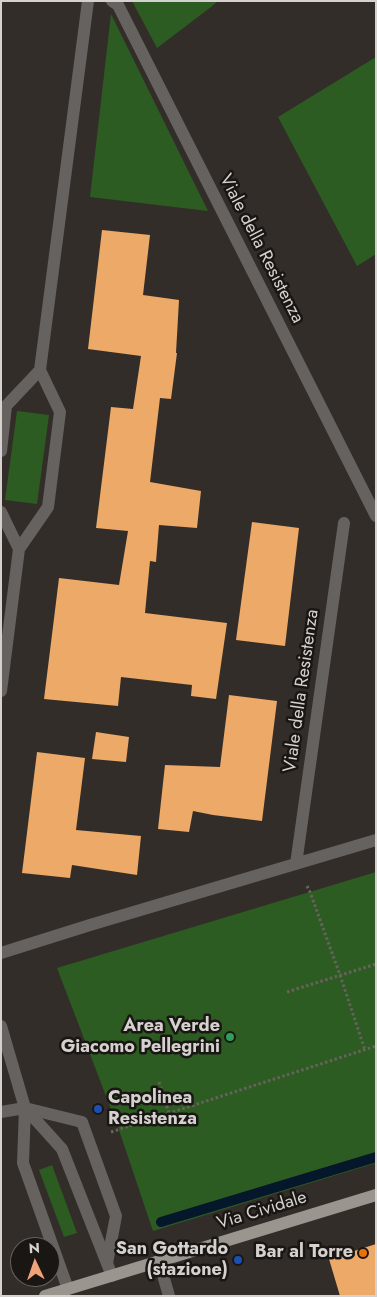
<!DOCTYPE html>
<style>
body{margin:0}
#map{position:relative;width:377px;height:1297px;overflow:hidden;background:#332d29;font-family:Jost,sans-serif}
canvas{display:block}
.frame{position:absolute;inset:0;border:2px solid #d5d1ce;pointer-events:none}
.north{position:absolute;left:10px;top:1237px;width:50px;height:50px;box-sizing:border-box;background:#191614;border:1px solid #64615e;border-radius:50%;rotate:357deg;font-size:14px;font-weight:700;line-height:20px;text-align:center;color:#d5d1ce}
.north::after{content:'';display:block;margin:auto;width:18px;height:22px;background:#f0a378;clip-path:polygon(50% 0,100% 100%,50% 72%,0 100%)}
</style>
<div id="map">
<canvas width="377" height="1297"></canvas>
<div class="frame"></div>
<div class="north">N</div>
</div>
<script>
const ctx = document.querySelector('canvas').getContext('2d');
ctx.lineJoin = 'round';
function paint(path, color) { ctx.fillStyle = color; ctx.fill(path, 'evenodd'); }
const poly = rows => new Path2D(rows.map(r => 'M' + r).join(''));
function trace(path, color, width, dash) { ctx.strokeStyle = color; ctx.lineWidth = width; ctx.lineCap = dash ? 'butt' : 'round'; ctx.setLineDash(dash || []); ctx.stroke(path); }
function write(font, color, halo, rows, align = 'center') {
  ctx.font = font + ' Jost,sans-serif'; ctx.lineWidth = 5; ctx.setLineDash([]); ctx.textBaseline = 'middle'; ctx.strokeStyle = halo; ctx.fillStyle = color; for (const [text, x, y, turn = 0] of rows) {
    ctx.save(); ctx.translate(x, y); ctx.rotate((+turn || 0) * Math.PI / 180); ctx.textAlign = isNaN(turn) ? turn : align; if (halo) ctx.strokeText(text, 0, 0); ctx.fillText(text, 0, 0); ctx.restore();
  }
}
paint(poly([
 [132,1,218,1,211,7,157,48],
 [111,14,208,211,90,197],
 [376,57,376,254,357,266,278,117],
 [17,411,49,415,37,504,5,500],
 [376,872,376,1163,153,1231,119,1130,57,968],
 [52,1165,77,1233,64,1237,39,1170]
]), '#2c5c22');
trace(poly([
 [161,1222,376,1157]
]), '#05172a', 10);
paint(poly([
 [102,230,150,235,143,295,179,300,176,353,177,353,171,399,160,398,150,482,201,491,197,528,159,525,156,562,150,561,145,613,227,623,216,699,191,696,192,685,121,677,118,706,44,699,59,578,119,585,128,531,96,528,111,407,133,409,141,356,88,349],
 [252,522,299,528,285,646,236,640],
 [229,695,277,701,262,821,213,815,193,811,189,832,158,829,165,765,220,767],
 [96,732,129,737,126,762,92,759],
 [37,752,85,758,76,830,141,836,137,875,72,865,70,878,22,873],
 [376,1244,376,1296,340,1296,329,1259]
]), '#eca968');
trace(poly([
 [307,886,310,892,340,975,365,1050],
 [287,992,376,964],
 [159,1082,169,1113],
 [111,1132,376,1046]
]), '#68625f', 3, [2.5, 2.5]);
trace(poly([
 [25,1108,82,1122,116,1216,107,1263],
 [159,1261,169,1296]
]), '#656260', 12);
trace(poly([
 [112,1,118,5,376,516],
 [1,451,6,406,40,370],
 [1,512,19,549],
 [1,691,19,549,48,507,60,412,40,370,88,1],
 [296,864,344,523],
 [1,953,90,925,376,840],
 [1,1026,25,1108,23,1163,68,1289],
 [25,1108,62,1149,112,1276],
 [1,1112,25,1108]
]), '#656260', 12);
trace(poly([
 [45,1296,376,1195]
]), '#9b9590', 12);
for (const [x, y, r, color] of [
 [230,1037,5,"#2e9e5b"],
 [98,1109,5,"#1a4fb4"],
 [363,1253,5,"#e8710a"],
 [238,1260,5,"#1a4fb4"]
]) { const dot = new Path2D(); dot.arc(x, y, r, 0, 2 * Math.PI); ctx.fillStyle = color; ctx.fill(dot); trace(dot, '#191614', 2); }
write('18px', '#d5d1ce', '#191614', [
 ["Viale della Resistenza",261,249,63],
 ["Viale della Resistenza",302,691,-82],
 ["Via Cividale",262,1211,-17]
]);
write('bold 18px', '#d5d1ce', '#191614', [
 ["Area Verde",220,1027],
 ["Giacomo Pellegrini",220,1048],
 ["Capolinea",108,1099,"left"],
 ["Resistenza",108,1120,"left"],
 ["San Gottardo",228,1250],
 ["(stazione)",228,1271],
 ["Bar al Torre",353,1253]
], 'right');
</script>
